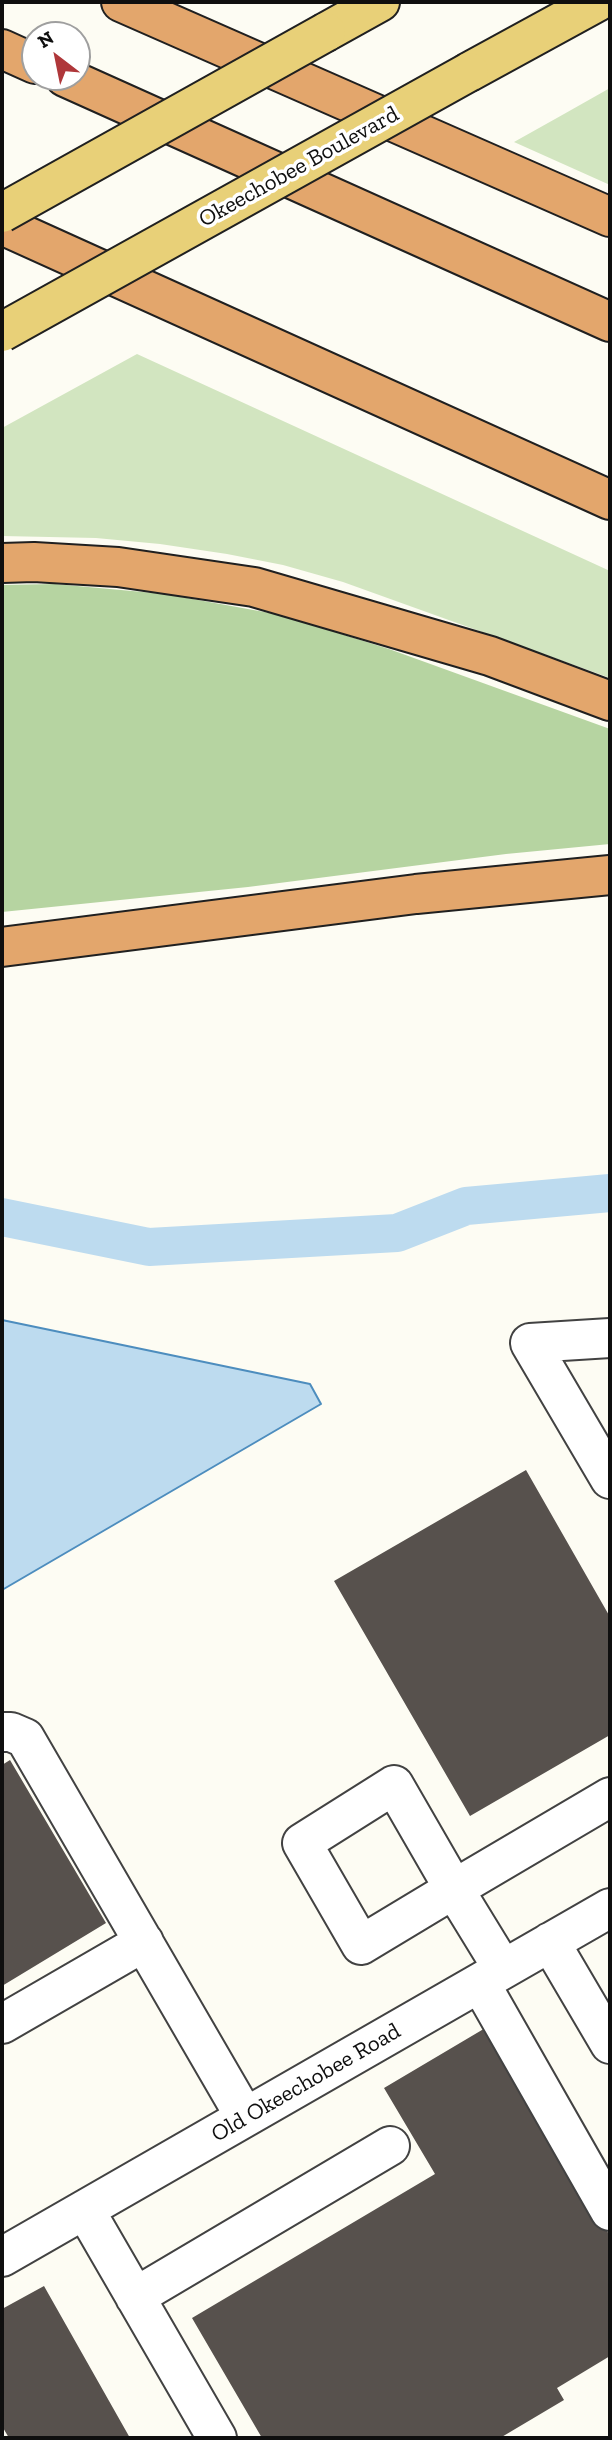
<!DOCTYPE html>
<style>
body{margin:0}
#map{position:relative;width:612px;height:2440px;overflow:hidden;background:#fdfcf3;font-family:"Zilla Slab",serif}
canvas{display:block}
.frame{position:absolute;inset:0;border:4px solid #0f0f0f;pointer-events:none}
.north{position:absolute;left:21px;top:21px;width:70px;height:70px;box-sizing:border-box;background:#fff;border:2px solid #9f9f9f;border-radius:50%;rotate:328deg;font-size:19px;font-weight:700;line-height:28px;text-align:center;color:#0f0f0f}
.north::after{content:'';display:block;margin:auto;width:24px;height:32px;background:#af373a;clip-path:polygon(50% 0,100% 100%,50% 72%,0 100%)}
</style>
<div id="map">
<canvas width="612" height="2440"></canvas>
<div class="frame"></div>
<div class="north">N</div>
</div>
<script>
const ctx = document.querySelector('canvas').getContext('2d');
ctx.lineJoin = 'round';
function paint(path, color) { ctx.fillStyle = color; ctx.fill(path, 'evenodd'); }
const poly = rows => new Path2D(rows.map(r => 'M' + r).join(''));
function trace(path, color, width, dash) { ctx.strokeStyle = color; ctx.lineWidth = width; ctx.lineCap = dash ? 'butt' : 'round'; ctx.setLineDash(dash || []); ctx.stroke(path); }
function write(font, color, halo, rows, align = 'center') {
  ctx.font = font + ' "Zilla Slab",serif'; ctx.lineWidth = 7; ctx.setLineDash([]); ctx.textBaseline = 'middle'; ctx.strokeStyle = halo; ctx.fillStyle = color; for (const [text, x, y, turn = 0] of rows) {
    ctx.save(); ctx.translate(x, y); ctx.rotate((+turn || 0) * Math.PI / 180); ctx.textAlign = isNaN(turn) ? turn : align; if (halo) ctx.strokeText(text, 0, 0); ctx.fillText(text, 0, 0); ctx.restore();
  }
}
paint(poly([
 [610,88,610,185,514,142,564,114],
 [137,354,610,571,610,678,343,582,283,565,227,554,160,544,96,538,2,536,2,428]
]), '#d2e5c0');
paint(poly([
 [55,584,165,594,281,615,389,649,610,729,610,844,506,854,248,887,2,912,2,585]
]), '#b6d4a1');
const water = poly([
 [2,1320,310,1384,321,1404,2,1590,2,1320]
]);
paint(water, '#bddbef');
trace(water, '#4d8dbe', 2);
trace(poly([
 [2,1217,149,1247,397,1233,466,1206,610,1193]
]), '#bddbef', 38);
paint(poly([
 [526,1470,610,1617,610,1735,470,1816,334,1581],
 [10,1760,106,1923,2,1986,2,1765],
 [487,2027,610,2236,610,2356,557,2388,564,2400,500,2438,262,2438,192,2318,435,2174,384,2088],
 [44,2286,130,2438,9,2438,2,2426,2,2309]
]), '#57514d');
const minor = poly([
 [610,1338,530,1343,610,1479],
 [2,1732,11,1732,25,1738,245,2117],
 [550,1942,610,2044],
 [503,1969,454,1889,394,1785,302,1843,361,1945,454,1889,610,1797],
 [480,1983,610,2211],
 [2,2024,144,1942],
 [85,2210,217,2438],
 [2,2257,610,1908],
 [135,2297,390,2146]
]);
const major = poly([
 [326,32,380,2],
 [469,72,597,2]
]);
const highway = poly([
 [121,2,610,217],
 [2,49,35,64],
 [65,77,610,322],
 [2,225,610,500],
 [2,563,34,562,118,567,254,587,490,656,610,701],
 [2,947,416,894,610,875]
]);
trace(minor, '#424242', 42);
trace(major, '#202020', 42);
trace(highway, '#202020', 42);
trace(minor, '#fff', 38);
trace(major, '#e8d078', 38);
trace(highway, '#e3a66c', 38);
const majorBridge = poly([
 [2,213,326,32],
 [2,332,469,72]
]);
trace(majorBridge, '#202020', 42, []);
trace(majorBridge, '#e8d078', 38);
write('23px', '#0f0f0f', '#fff', [
 ["Okeechobee Boulevard",299,167,-29],
 ["Old Okeechobee Road",306,2083,-30]
]);
</script>
